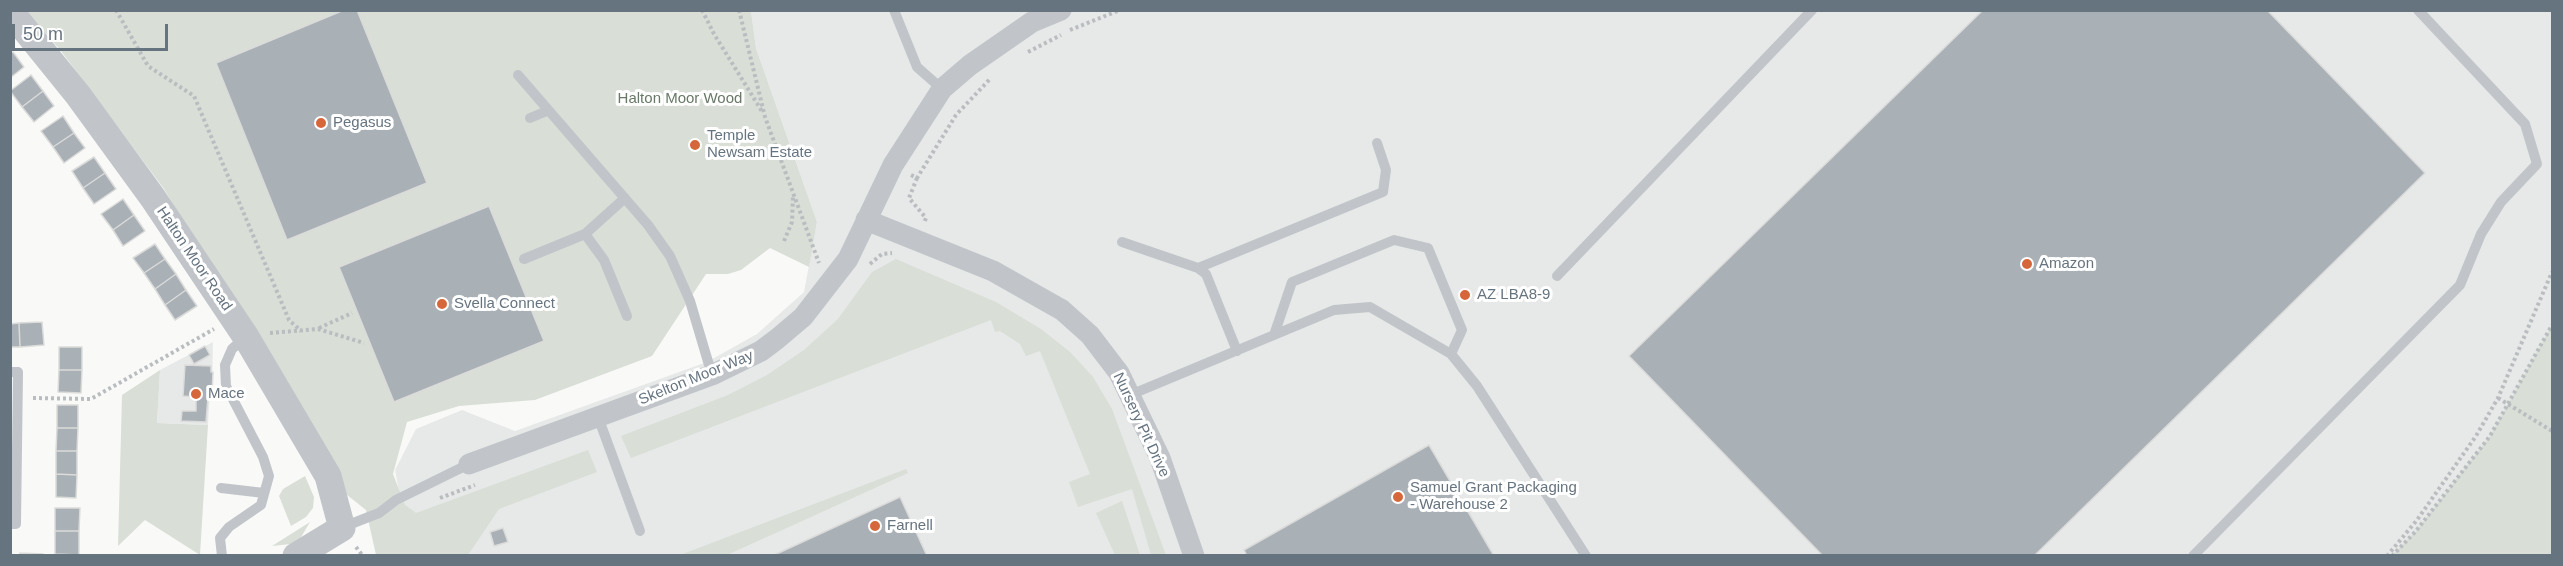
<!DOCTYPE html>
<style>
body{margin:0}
#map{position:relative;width:2563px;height:566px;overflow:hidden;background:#f9faf8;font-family:Arial,sans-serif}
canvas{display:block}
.frame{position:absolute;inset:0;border:12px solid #667480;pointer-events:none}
.scale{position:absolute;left:12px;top:24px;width:156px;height:27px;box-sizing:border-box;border:3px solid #667480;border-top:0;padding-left:8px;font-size:18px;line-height:21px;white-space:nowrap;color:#667480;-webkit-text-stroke:4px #fff;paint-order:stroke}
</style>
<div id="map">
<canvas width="2563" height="566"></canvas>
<div class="frame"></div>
<div class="scale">50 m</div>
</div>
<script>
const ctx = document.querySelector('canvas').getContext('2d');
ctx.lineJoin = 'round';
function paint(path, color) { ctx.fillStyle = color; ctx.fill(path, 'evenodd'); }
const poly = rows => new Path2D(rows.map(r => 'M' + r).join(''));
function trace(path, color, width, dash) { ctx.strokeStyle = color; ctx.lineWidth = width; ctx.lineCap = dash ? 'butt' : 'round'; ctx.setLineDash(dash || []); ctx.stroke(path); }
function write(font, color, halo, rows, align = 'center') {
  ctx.font = font + ' Arial,sans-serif'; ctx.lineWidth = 6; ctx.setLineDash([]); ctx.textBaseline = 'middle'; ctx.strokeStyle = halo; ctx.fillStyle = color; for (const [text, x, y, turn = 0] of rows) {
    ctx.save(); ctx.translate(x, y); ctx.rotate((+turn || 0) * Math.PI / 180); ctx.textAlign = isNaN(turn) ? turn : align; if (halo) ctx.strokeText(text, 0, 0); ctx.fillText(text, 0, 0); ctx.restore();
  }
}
paint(poly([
 [751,11,2552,11,2552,555,411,556,395,470,416,429,462,410,515,431,707,362,757,334,804,292,817,222,756,48],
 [213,342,212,392,210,392,208,425,157,423,160,370]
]), '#e7e9e8');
paint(poly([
 [26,11,751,11,756,48,817,222,809,267,770,248,741,270,728,274,706,274,652,356,535,400,459,406,407,422,393,474,405,505,416,513,588,450,597,472,499,509,468,555,376,555,366,510,342,491,325,456,164,189,61,51],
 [896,259,996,302,1041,329,1070,352,1093,377,1112,409,1166,555,1151,555,1132,489,1078,507,1069,482,1090,474,1040,351,1026,356,1020,344,1000,331,995,332,991,320,631,458,621,436,728,395,767,375,804,350,838,319,872,272],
 [2552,325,2552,555,2392,555,2416,531,2490,436],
 [160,370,157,423,208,425,200,555,145,520,118,546,122,395],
 [906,469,908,473,727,555,680,555],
 [305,476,314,497,313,508,306,517,291,526,279,496,283,489],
 [1122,501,1140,555,1115,555,1096,513],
 [310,522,300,539,291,544,272,546]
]), '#d9ded7');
const building = poly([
 [344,10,357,10,427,183,287,240,216,63,344,10],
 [1983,10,2267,10,2425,173,2034,556,1823,556,1629,356,1983,10],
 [13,52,24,67,10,78,10,53,13,52],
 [31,75,43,91,22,107,10,91,31,75],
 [43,91,54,106,34,122,22,107,43,91],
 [63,116,74,133,53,147,41,131,63,116],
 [74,133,85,148,64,163,53,147,74,133],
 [94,157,105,173,83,188,72,171,94,157],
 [105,173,116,189,94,204,83,188,105,173],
 [123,199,134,215,113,230,101,214,123,199],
 [489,206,544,341,394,402,339,267,489,206],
 [134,215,145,231,123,246,113,230,134,215],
 [155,244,165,259,144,273,133,258,155,244],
 [165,259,176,274,155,289,144,273,165,259],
 [176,274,186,290,165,305,155,289,176,274],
 [186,290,197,306,175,320,165,305,186,290],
 [42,322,44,345,20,347,19,323,42,322],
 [19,323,20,347,10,347,10,324,19,323],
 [205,346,210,355,194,364,189,355,205,346],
 [59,347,82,347,82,370,59,370,59,347],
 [185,365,211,366,211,372,213,372,212,392,208,397,206,422,181,421,182,411,196,411,196,397,183,396,185,365],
 [59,370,82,370,81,393,58,392,59,370],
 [57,405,78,405,78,428,57,428,57,405],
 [57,428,78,428,77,451,56,451,57,428],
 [1429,445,1494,556,1247,556,1244,550,1429,445],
 [56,451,77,451,77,475,56,474,56,451],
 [56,474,77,475,76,498,56,497,56,474],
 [900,497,927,556,772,556,900,497],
 [55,508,80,508,79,531,55,531,55,508],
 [503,528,508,542,494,546,490,532,503,528],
 [55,531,79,531,79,555,55,554,55,531],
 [20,553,43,554,43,556,19,556,20,553]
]);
paint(building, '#a9b0b6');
trace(building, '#dbdbda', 1.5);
trace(poly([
 [116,10,148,66,194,96,289,320,301,331],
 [702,10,714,34,763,113],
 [739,10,765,117,819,263],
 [1070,30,1120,10],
 [1028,52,1061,35],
 [911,175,917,178,956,115,990,79],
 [917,178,909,198,926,218,924,223],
 [784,241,792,222,793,196],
 [870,264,882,254,892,253],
 [319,328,352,313],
 [270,333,318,329,364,343],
 [33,398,91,399,214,329],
 [2498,398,2552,431],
 [440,498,475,485],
 [356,547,363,556],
 [2387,556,2417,520,2476,436,2498,398,2552,272],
 [2392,556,2416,531,2490,436,2552,325]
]), '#babdc0', 4, [3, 3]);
trace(poly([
 [894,10,917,67,942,89],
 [518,75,648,225,670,256,690,301,712,375],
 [530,118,547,111],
 [585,234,604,260,627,316],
 [1122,242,1198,268,1206,274,1237,351],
 [524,259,585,234,625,198],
 [1198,268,1383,192,1386,170,1377,143],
 [1557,276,1812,10],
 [1274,335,1292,282,1394,240,1428,248,1462,330,1451,354],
 [10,372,18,372,16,524,10,524],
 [1130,395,1334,310,1370,307,1451,354,1477,386,1586,556],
 [598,417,640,531],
 [221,488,264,493],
 [343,527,379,513,396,500,469,464],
 [222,556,220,538,229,527,261,505,269,476,263,457,226,386,225,365,232,349,245,337],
 [2193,556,2460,285,2481,234,2501,202,2537,164,2525,124,2418,10]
]), '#c1c5c9', 10);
trace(poly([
 [866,220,993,271,1062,310,1090,335,1119,373,1160,458,1194,556],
 [469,464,712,375,761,351,777,339,803,317,848,259,893,165,942,89,970,65,1032,22,1061,10]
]), '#c1c5c9', 21);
trace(poly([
 [10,11,78,95,153,198,246,337,328,476,342,528,296,556]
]), '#c1c5c9', 27);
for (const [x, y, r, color] of [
 [321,123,6,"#d6673b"],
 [695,145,6,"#d6673b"],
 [2027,264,6,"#d6673b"],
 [1465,295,6,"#d6673b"],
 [442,304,6,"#d6673b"],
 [196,394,6,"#d6673b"],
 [1398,497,6,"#d6673b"],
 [875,526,6,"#d6673b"]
]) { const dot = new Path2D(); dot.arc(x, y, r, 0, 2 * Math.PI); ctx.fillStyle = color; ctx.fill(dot); trace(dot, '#fff', 2); }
write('15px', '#687966', '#fff', [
 ["Halton Moor Wood",680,99]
]);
write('15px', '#667480', '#fff', [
 ["Pegasus",333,123],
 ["Temple",707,136],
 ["Newsam Estate",707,153],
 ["Amazon",2039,264],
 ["AZ LBA8-9",1477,295],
 ["Svella Connect",454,304],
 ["Mace",208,394],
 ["Samuel Grant Packaging",1410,488],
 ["- Warehouse 2",1410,505],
 ["Farnell",887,526]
], 'left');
write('15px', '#667480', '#fff', [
 ["Halton Moor Road",194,259,56],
 ["Skelton Moor Way",696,378,-22],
 ["Nursery Pit Drive",1141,425,65]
]);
</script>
